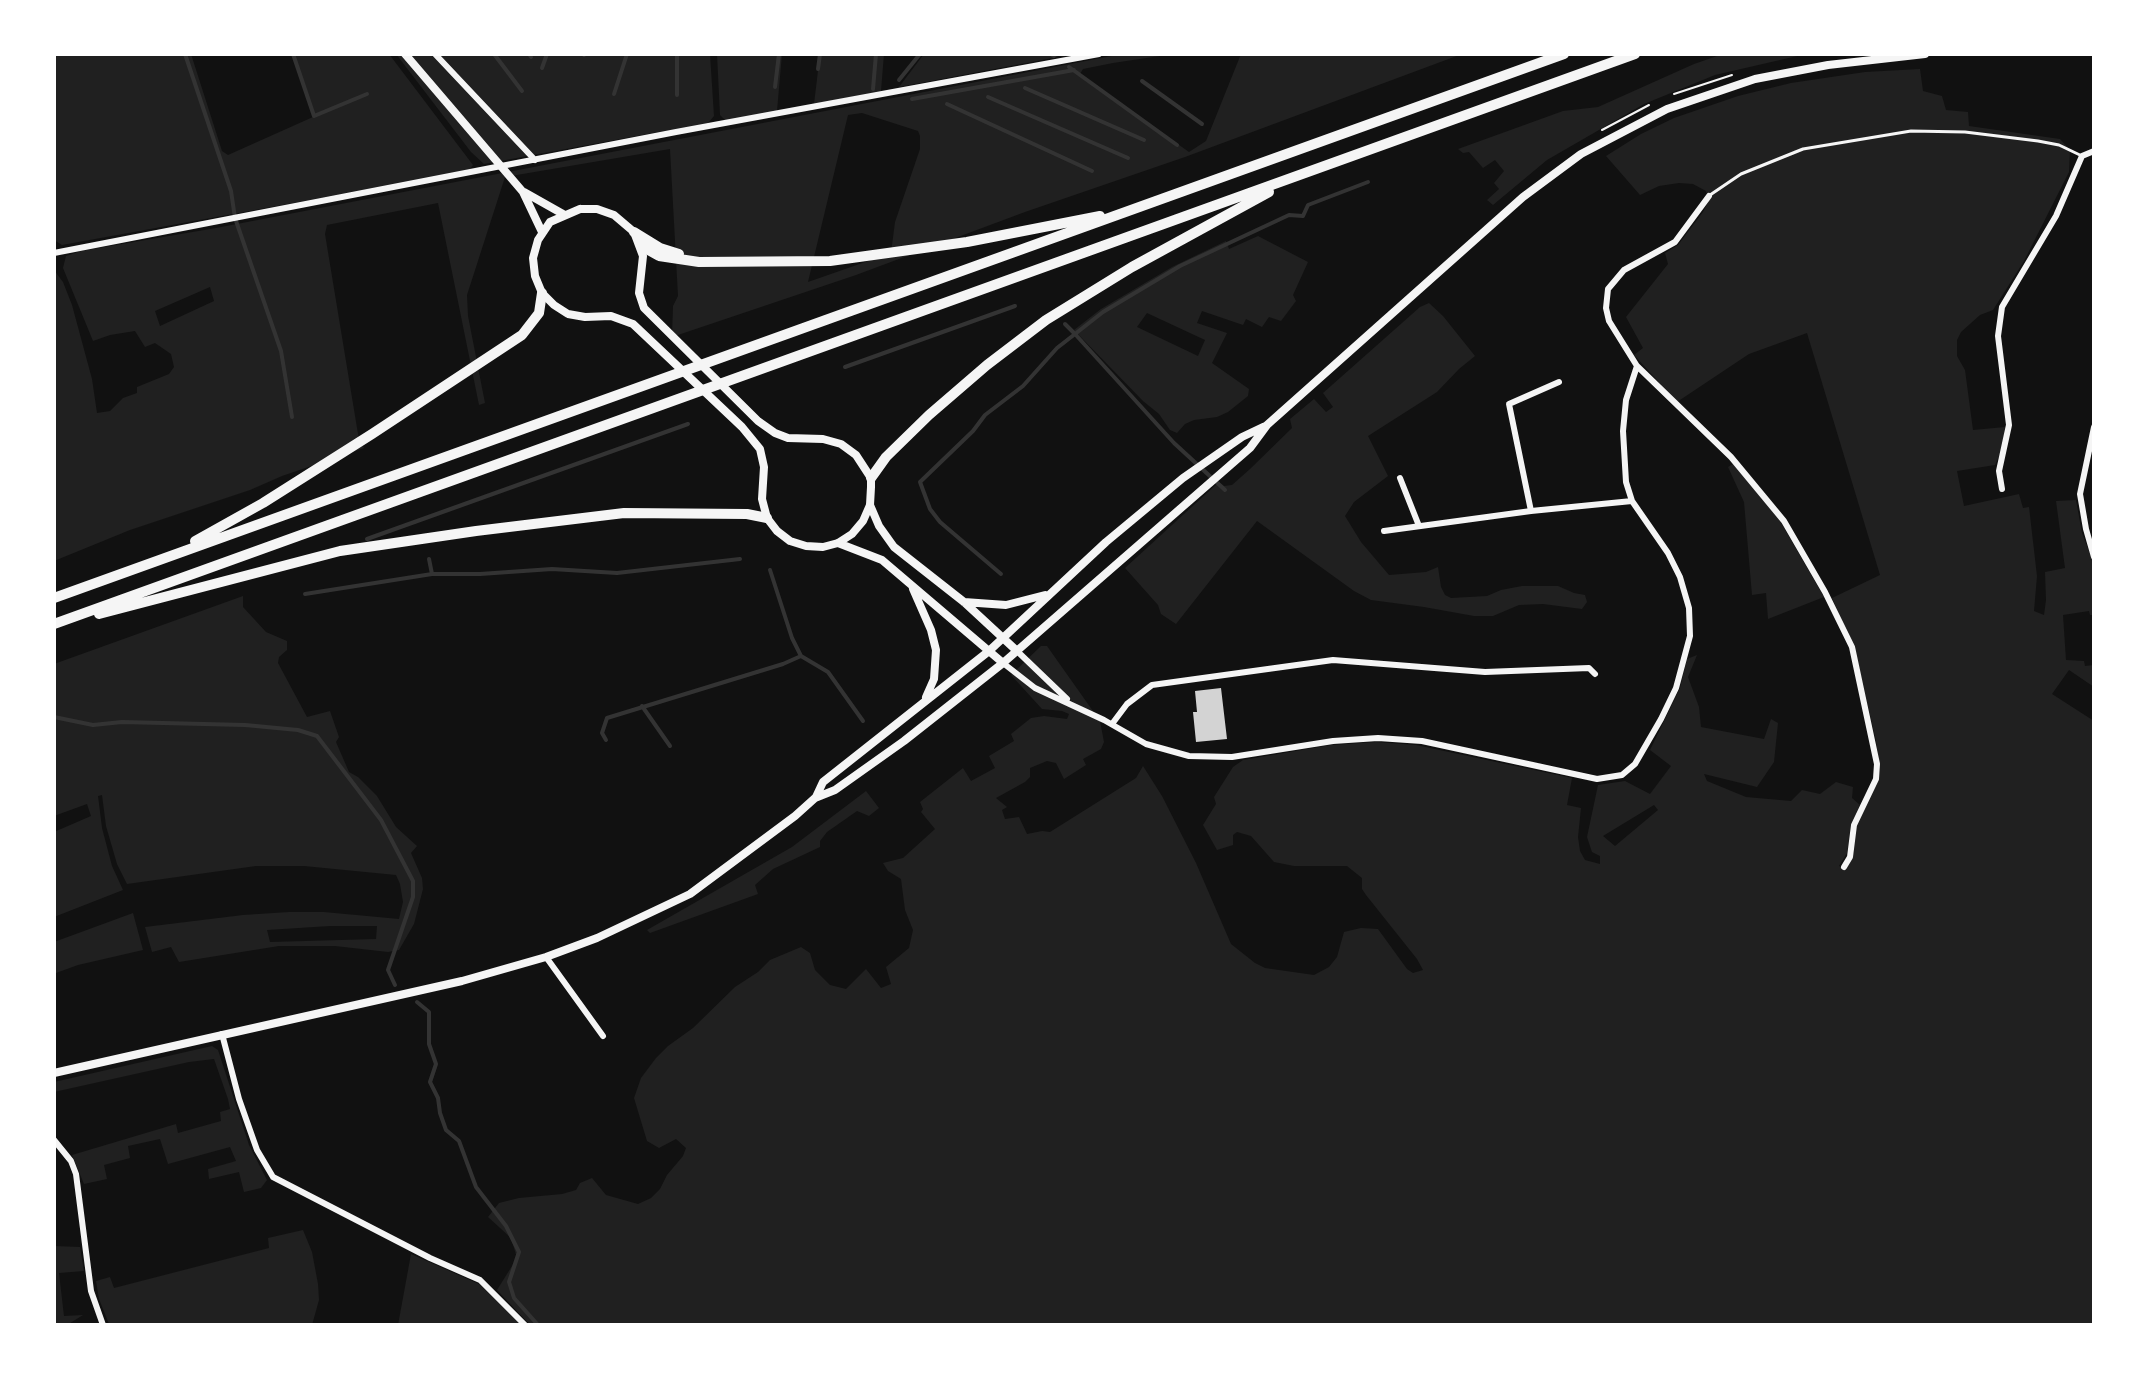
<!DOCTYPE html>
<style>
body{margin:0}
#map{position:relative;width:2148px;height:1379px;overflow:hidden;background:#111;font-family:"Fira Sans",sans-serif}
canvas{display:block}
.frame{position:absolute;inset:0;border:56px solid #fff;pointer-events:none}
</style>
<div id="map">
<canvas width="2148" height="1379"></canvas>
<div class="frame"></div>
</div>
<script>
const ctx = document.querySelector('canvas').getContext('2d');
ctx.lineJoin = 'round';
function paint(path, color) { ctx.fillStyle = color; ctx.fill(path, 'evenodd'); }
const poly = rows => new Path2D(rows.map(r => 'M' + r).join(''));
function trace(path, color, width, dash) { ctx.strokeStyle = color; ctx.lineWidth = width; ctx.lineCap = dash ? 'butt' : 'round'; ctx.setLineDash(dash || []); ctx.stroke(path); }
paint(poly([
 [54,54,191,54,222,151,228,155,313,117,310,102,294,54,389,54,473,165,470,169,310,200,62,245,54,240],
 [396,54,710,54,714,116,708,123,484,164,471,152],
 [717,54,782,54,777,111,732,120,725,120,720,115],
 [820,54,884,54,881,91,814,104],
 [924,54,1055,54,1058,57,899,87],
 [1122,54,1173,54,1113,63,1083,69,1080,74,1189,152,1206,141,1241,54,1462,54,1185,157,1025,212,856,275,672,337,673,306,678,296,670,149,505,177,467,295,468,316,485,403,479,405,438,203,327,225,325,234,359,440,364,448,282,476,250,490,130,530,54,561,54,270,63,282,72,305,92,379,97,413,110,411,123,398,137,393,137,387,169,374,174,367,171,354,155,343,145,347,135,331,110,335,93,341,63,268,66,256,81,251,216,228],
 [862,113,918,131,920,136,920,149,895,222,891,253,808,282,848,115],
 [210,287,214,301,160,326,155,311],
 [1723,54,1806,54,1715,75,1644,104,1547,160,1493,205,1487,200,1499,189,1494,183,1504,171,1495,160,1483,168,1469,152,1463,153,1458,149,1563,111,1598,107,1694,64],
 [1920,69,1923,91,1942,96,1946,110,1968,112,1969,126,2060,139,2070,150,2069,172,2024,261,1993,310,1980,315,1961,332,1957,340,1957,356,1965,370,1973,430,2005,427,2002,450,1995,465,1957,471,1964,506,2019,494,2023,508,2029,507,2037,576,2034,611,2044,615,2046,600,2045,572,2065,568,2056,501,2076,500,2082,533,2094,564,2094,615,2090,615,2089,611,2063,615,2066,660,2084,661,2085,666,2094,665,2094,687,2069,670,2052,694,2094,721,2094,1325,530,1325,497,1290,517,1258,511,1238,488,1217,499,1203,519,1198,562,1194,576,1190,580,1183,592,1178,606,1195,638,1204,651,1198,660,1189,667,1175,683,1156,686,1148,676,1139,659,1148,647,1141,634,1098,641,1078,656,1058,668,1046,693,1028,735,987,758,972,770,960,801,947,810,953,815,970,830,985,846,989,866,969,881,988,891,984,886,967,909,948,913,930,905,910,901,879,888,871,883,863,903,858,935,829,921,812,923,809,920,802,963,768,971,781,995,768,989,756,1014,741,1011,734,1031,718,1044,716,1067,719,1069,714,1062,711,1042,709,1011,675,1041,646,1047,646,1100,721,1104,742,1101,749,1083,759,1086,765,1064,779,1056,763,1047,761,1030,768,1030,777,1025,782,996,798,1007,807,1002,810,1005,819,1019,817,1027,834,1042,831,1050,832,1136,778,1143,766,1162,796,1196,863,1231,944,1255,963,1265,968,1314,975,1329,967,1337,957,1344,932,1361,928,1378,929,1407,969,1413,973,1423,970,1417,959,1366,895,1362,889,1362,878,1347,866,1294,866,1274,862,1251,836,1237,832,1233,835,1233,845,1217,850,1203,825,1216,804,1214,797,1233,767,1243,760,1331,745,1376,742,1416,745,1572,778,1567,805,1581,808,1578,837,1580,851,1585,860,1600,864,1600,856,1592,852,1587,837,1598,785,1625,781,1650,794,1671,766,1650,750,1680,688,1687,659,1697,655,1688,677,1699,707,1701,727,1764,739,1771,719,1778,723,1774,762,1757,787,1704,774,1707,781,1746,797,1791,801,1802,790,1820,794,1836,782,1853,787,1852,798,1860,805,1851,824,1847,853,1839,866,1845,869,1854,852,1855,828,1878,780,1880,769,1876,741,1856,654,1832,598,1880,575,1807,333,1749,354,1677,402,1634,355,1643,348,1626,317,1668,264,1665,253,1678,245,1703,212,1708,202,1706,191,1693,184,1679,183,1659,186,1640,195,1606,156,1641,134,1674,118,1738,96,1791,83,1865,72],
 [1654,805,1658,810,1615,846,1603,836],
 [1258,236,1308,262,1293,295,1296,301,1281,321,1269,317,1262,327,1246,319,1243,325,1202,311,1197,323,1227,333,1212,363,1249,389,1248,396,1228,412,1217,417,1194,420,1185,424,1177,433,1170,430,1159,414,1143,401,1074,330,1101,309,1172,267,1226,241,1229,249],
 [1147,313,1205,340,1198,356,1137,327],
 [1429,303,1443,316,1475,356,1459,369,1437,392,1368,436,1388,476,1354,502,1345,516,1361,542,1389,575,1426,572,1438,567,1441,587,1445,595,1451,598,1487,596,1501,590,1522,586,1558,586,1574,593,1585,595,1587,602,1582,609,1543,604,1519,605,1493,616,1474,616,1424,607,1371,600,1354,591,1257,521,1176,624,1161,614,1158,605,1125,568,1219,482,1224,486,1232,485,1250,469,1292,428,1290,419,1314,399,1326,412,1333,407,1323,393,1420,307],
 [1733,464,1780,521,1824,597,1768,619,1766,593,1752,595,1744,502,1728,467],
 [243,596,243,607,266,632,287,641,287,650,279,657,278,663,307,717,330,711,339,737,336,742,349,772,358,777,377,796,396,827,417,846,411,853,422,878,423,889,414,924,399,950,388,952,335,946,279,946,179,962,171,947,152,952,145,927,243,915,289,912,324,912,399,919,403,902,400,884,396,875,304,866,256,866,127,884,117,864,106,826,102,795,98,796,102,828,112,866,123,890,54,917,54,832,91,816,87,804,54,816,54,664],
 [330,926,377,926,376,939,270,942,267,930],
 [866,791,879,808,869,816,857,811,827,832,820,841,820,847,773,869,755,885,758,894,650,933,647,930,792,847],
 [133,913,143,950,78,965,56,973,54,942],
 [212,1046,218,1050,249,1145,267,1180,261,1188,244,1192,239,1172,209,1179,208,1169,236,1161,230,1147,168,1164,160,1139,128,1146,130,1158,104,1165,107,1179,84,1184,72,1155,176,1124,178,1133,221,1121,220,1112,230,1109,228,1099,214,1059,189,1062,54,1092,54,1082],
 [303,1230,312,1252,318,1284,319,1300,312,1325,109,1324,99,1299,96,1281,110,1277,114,1288,269,1248,268,1238],
 [54,1246,80,1247,84,1271,59,1273,64,1316,83,1315,67,1325,54,1325],
 [411,1254,479,1284,522,1325,398,1325]
]), '#202020');
trace(poly([
 [185,54,231,191,235,218,281,351,292,417],
 [293,54,314,116,367,94],
 [494,54,522,91],
 [529,54,531,57],
 [677,54,677,95],
 [1051,54,1054,56],
 [584,55,585,54],
 [1069,67,1177,145],
 [542,68,547,54],
 [818,69,820,54],
 [899,80,920,54],
 [1142,81,1202,124],
 [775,87,779,54],
 [1025,88,1144,140],
 [873,89,876,54],
 [614,94,627,54],
 [988,97,1128,158],
 [912,99,1074,70],
 [947,104,1092,171],
 [1065,324,1075,334,1103,312,1180,266,1289,215,1303,216,1308,205,1368,182],
 [845,367,1015,306],
 [367,539,688,424],
 [429,559,432,574,480,574,552,569,617,573,740,559],
 [770,570,792,638,801,656,828,672,863,721],
 [1001,574,940,522,930,509,920,482,973,431,985,415,1023,386,1057,348,1075,334,1174,443,1225,490],
 [305,594,432,574],
 [642,706,670,746],
 [54,717,93,725,122,722,245,725,298,730,317,736,381,820,413,881,413,897,388,970,395,985],
 [606,740,602,733,607,718,783,664,801,656],
 [417,1002,429,1012,429,1044,436,1064,430,1082,438,1098,440,1113,446,1130,459,1141,476,1187,506,1226,519,1252,509,1282,514,1298,538,1325]
]), '#333', 4);
paint(poly([
 [1221,688,1227,739,1196,742,1193,712,1197,712,1195,691]
]), '#d3d3d3');
trace(poly([
 [1674,94,1732,75],
 [1602,130,1649,105]
]), '#f5f5f5', 2);
trace(poly([
 [1710,195,1741,174,1803,149,1911,131,1965,132,2038,141,2059,145,2082,156]
]), '#f5f5f5', 3);
trace(poly([
 [435,54,535,160],
 [54,253,676,132,1099,54],
 [1637,366,1609,321,1606,308,1608,289,1624,270,1675,242,1709,196],
 [2094,427,2080,494,2086,529,2094,557],
 [1400,478,1419,526],
 [2002,489,1999,471,2009,425,1998,336,2002,307,2056,216,2082,156,2094,151],
 [1531,511,1509,404,1559,382],
 [1384,531,1531,511,1632,501],
 [1017,651,1067,699],
 [1003,663,1035,688,1104,720,1146,744,1189,756,1232,757,1333,741,1378,738,1422,741,1597,779,1622,775,1635,764,1661,719,1676,688,1690,636,1689,608,1680,577,1668,553,1632,501,1626,482,1623,431,1626,400,1637,366,1731,457,1784,521,1825,592,1852,647,1877,764,1876,779,1854,825,1850,857,1844,867],
 [1112,724,1127,704,1152,685,1333,660,1485,672,1589,668,1595,674],
 [546,957,603,1036],
 [222,1034,239,1099,257,1150,273,1177,430,1258,480,1280,525,1325],
 [54,1140,71,1161,76,1174,91,1291,103,1325]
]), '#f5f5f5', 6);
trace(poly([
 [405,54,523,192,542,232],
 [524,192,563,214],
 [580,209,597,209,614,215,634,232,643,256,639,293,644,308,758,421,775,433,788,438,823,439,841,444,856,455,871,478,871,487,870,505,863,521,852,534,838,543,823,547,806,546,790,541,777,531,767,518,762,499,764,467,760,449,742,427,633,324,611,316,585,317,568,314,554,305,542,293,535,276,533,258,538,240,550,222,580,209],
 [870,505,879,526,894,547,964,602,1017,651],
 [838,543,882,560,1003,663],
 [913,589,931,630,936,650,934,679,926,697],
 [964,602,1006,605,1045,595],
 [816,797,823,782,989,651,1106,542,1183,478,1242,437,1263,427],
 [54,1073,462,981,546,957,597,938,690,894,795,816,815,798,835,790,904,741,1003,663,1250,448,1267,425,1523,197,1581,154,1667,109,1755,79,1828,65,1925,54]
]), '#f5f5f5', 8);
trace(poly([
 [634,232,660,248,679,254],
 [641,246,659,256,699,262,830,261,967,242,1100,216],
 [871,478,886,457,929,415,987,365,1046,320,1132,267,1269,192],
 [195,541,263,503,372,434,522,335,539,313,542,293],
 [54,598,1564,54],
 [99,614,340,551,476,531,624,513,747,514,767,518],
 [54,624,1635,54]
]), '#f5f5f5', 10);
</script>
